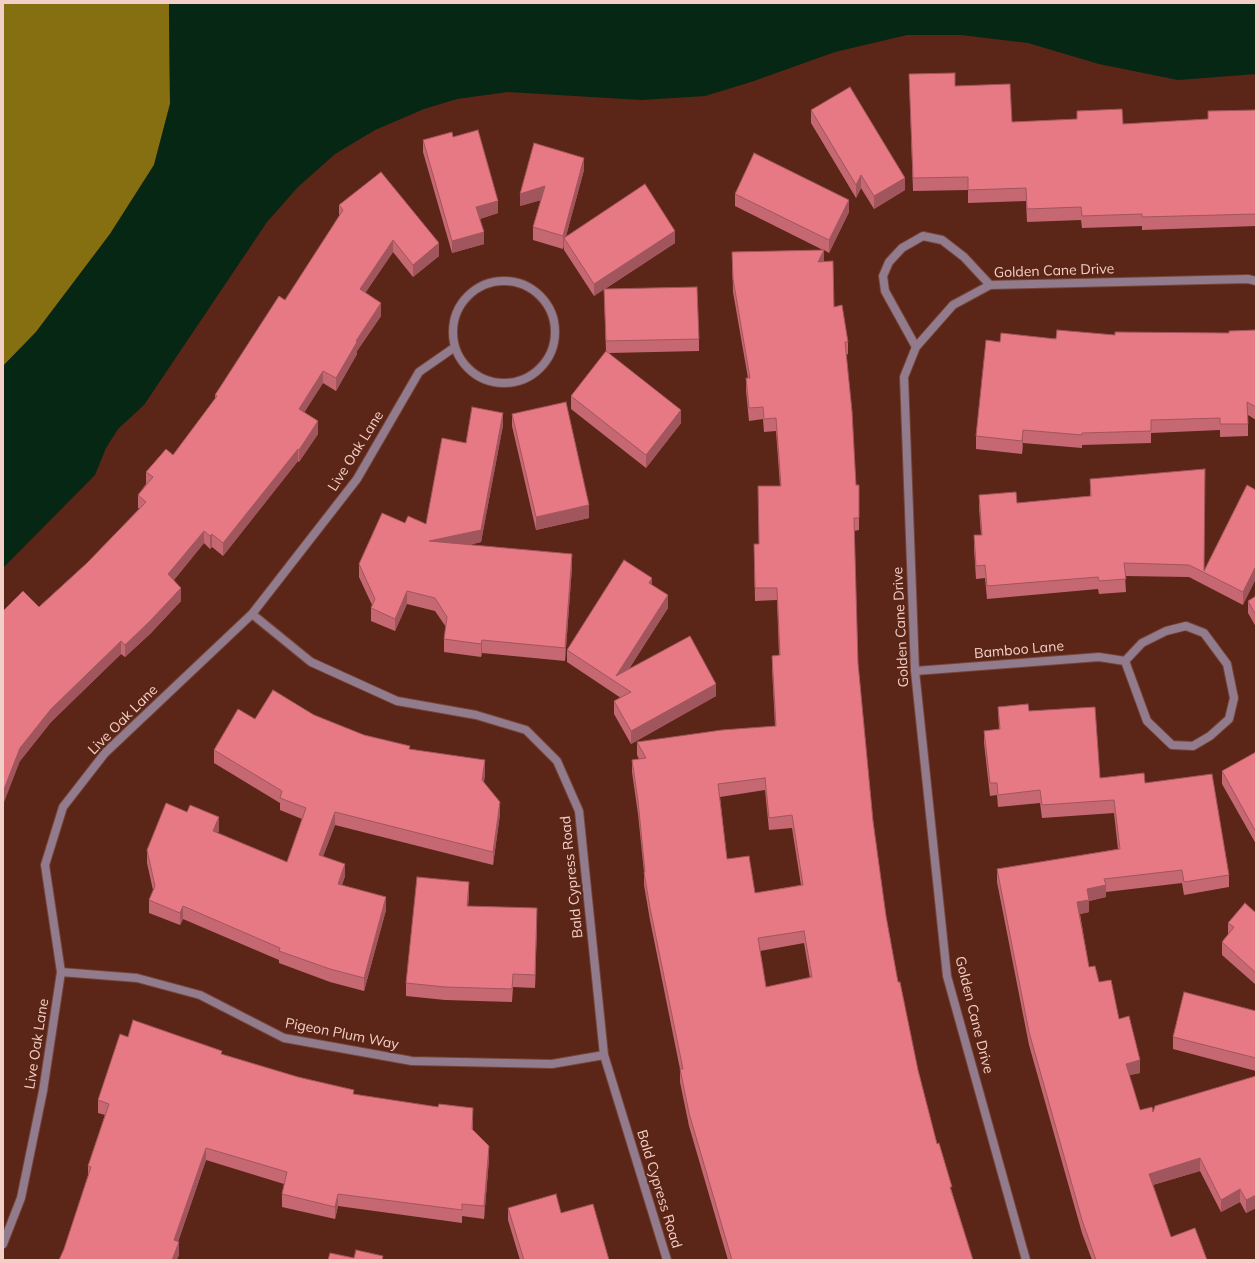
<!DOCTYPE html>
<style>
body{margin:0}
#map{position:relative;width:1259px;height:1263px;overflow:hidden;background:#5b2518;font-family:Mulish,sans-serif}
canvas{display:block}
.frame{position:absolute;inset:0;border:4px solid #f3d0c7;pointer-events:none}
</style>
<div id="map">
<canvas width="1259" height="1263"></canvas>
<div class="frame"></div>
</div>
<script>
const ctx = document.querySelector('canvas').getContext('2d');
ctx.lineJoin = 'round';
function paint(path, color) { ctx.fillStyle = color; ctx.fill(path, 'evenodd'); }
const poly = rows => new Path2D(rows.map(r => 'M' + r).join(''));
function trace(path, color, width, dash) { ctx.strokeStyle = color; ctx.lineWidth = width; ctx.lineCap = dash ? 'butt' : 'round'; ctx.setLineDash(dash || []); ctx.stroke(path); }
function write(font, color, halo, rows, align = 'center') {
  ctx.font = font + ' Mulish,sans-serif'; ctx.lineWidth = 4; ctx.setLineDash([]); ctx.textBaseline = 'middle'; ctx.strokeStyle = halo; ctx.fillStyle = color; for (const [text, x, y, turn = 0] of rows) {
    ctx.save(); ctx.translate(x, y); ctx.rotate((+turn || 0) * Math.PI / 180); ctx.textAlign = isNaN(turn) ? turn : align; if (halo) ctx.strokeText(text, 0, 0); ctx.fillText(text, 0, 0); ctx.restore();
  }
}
paint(poly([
 [3,3,169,3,170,104,154,165,110,234,36,332,3,366]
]), '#856f10');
paint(poly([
 [169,3,1256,3,1256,74,1178,80,1099,64,1028,43,961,35,907,35,835,52,751,82,705,96,642,100,508,92,457,99,424,109,375,130,335,154,298,187,267,222,144,405,118,429,106,448,95,475,3,568,3,366,36,332,110,234,154,165,170,104]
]), '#052714');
const street = poly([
 '453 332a51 51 0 1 1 102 0a51 51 0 1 1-102 0Z',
 [916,347,885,291,883,276,889,262,902,248,923,236,942,240,964,257,990,285],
 [252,614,311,662,397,701,476,715,526,730,557,761,579,811,604,1055,667,1260],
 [915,671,1099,657,1125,661,1147,721,1172,745,1193,746,1210,736,1229,719,1234,698,1227,664,1204,633,1186,626,1166,631,1142,643,1125,661],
 [61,972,137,978,200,995,284,1038,412,1061,552,1064,604,1055],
 [3,1244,21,1198,43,1091,61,972,45,865,63,807,105,753,252,614,357,479,419,372,455,347],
 [1026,1260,947,976,915,671,904,377,916,347,953,305,990,285,1248,279,1256,281]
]);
trace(street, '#764438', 10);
trace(street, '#927b8c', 8);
paint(poly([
 [909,74,955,86,1012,122,1077,119,1077,111,1123,124,1208,119,1256,110,1256,226,1142,230,1142,226,1082,228,1081,220,1027,222,1026,201,968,203,968,190,913,191],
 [811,110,905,190,874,209,861,188,856,198,811,123],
 [453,137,498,213,480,219,484,244,452,253,423,152,423,140],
 [584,170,566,236,675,243,605,289,699,339,699,351,609,353,681,423,646,468,571,409,571,396,606,352,604,289,594,296,564,250,564,245,563,249,533,240,533,227,541,200,520,206],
 [735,194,849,212,829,253,824,250,824,262,834,307,848,342,848,354,846,355,856,485,859,485,859,530,854,531,858,663,873,821,886,916,898,982,918,1070,937,1144,952,1192,973,1260,728,1260,689,1126,680,1082,680,1069,650,920,644,885,644,872,638,814,632,772,632,760,639,759,637,755,637,742,775,726,772,668,772,656,779,655,777,600,755,601,754,544,759,544,780,486,776,431,764,432,763,419,749,421,746,391,746,378,748,378,733,292,732,252,823,250,735,206],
 [765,790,769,830,792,828,801,885,755,893,727,859,720,797],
 [804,943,810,978,766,987,760,951],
 [339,205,439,256,413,277,393,252,365,293,381,316,357,351,357,354,336,391,323,383,304,412,318,434,299,462,298,461,223,556,212,547,210,549,204,543,174,580,181,601,150,634,125,657,121,654,51,722,20,761,39,607,87,563,140,509,138,508,138,495,146,484,146,472,173,455,215,399,215,395,285,300,339,217],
 [1256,330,1256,420,1248,415,1248,436,1220,437,1220,430,1151,433,1151,443,1082,445,1082,448,1023,443,1022,454,976,449,976,436,1000,342,1115,335,1229,333],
 [512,414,589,518,536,530,512,426],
 [503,425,481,542,469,545,572,567,565,661,482,653,481,657,444,652,444,639,446,627,435,611,407,604,395,631,371,621,371,608,372,605,359,577,359,564,405,523,426,524,466,443],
 [1090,479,1204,571,1247,485,1243,605,1189,577,1125,576,1126,592,1099,594,1098,589,987,599,985,578,976,579,974,548,974,535,981,535,979,507,979,495,1017,503,1090,496],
 [652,585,668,608,629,669,716,696,631,744,614,714,614,701,621,698,567,662,567,650],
 [1256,596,1256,627,1248,613,1248,601],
 [998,707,1029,711,1100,778,1145,783,1229,875,1229,887,1184,895,1182,883,1106,892,1106,897,1089,901,1089,912,1080,914,1089,967,1099,982,1119,1019,1140,1073,1129,1075,1140,1110,1153,1112,1256,1076,1256,1208,1246,1213,1240,1202,1221,1212,1200,1171,1153,1185,1171,1237,1207,1260,1092,1260,1082,1233,1029,1045,997,882,997,869,1118,849,1114,813,1042,818,1040,803,998,807,997,795,990,796,984,743,984,731,999,730],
 [314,715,364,735,485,773,484,782,500,814,493,865,335,825,323,856,345,876,342,885,386,910,364,991,330,982,279,963,279,960,183,919,180,925,149,913,149,900,153,890,147,863,147,850,187,812,219,830,218,833,287,862,302,819,280,810,280,803,214,763,214,750,255,719],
 [1256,752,1256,844,1222,784,1222,771],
 [469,895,468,906,537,920,535,988,513,987,512,1002,445,1000,406,996,406,983],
 [1256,913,1256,985,1222,955,1222,942,1228,935,1228,923],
 [1256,1011,1256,1071,1173,1049,1173,1037],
 [128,1037,222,1054,354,1094,473,1120,473,1130,489,1159,484,1219,462,1216,462,1223,338,1206,335,1219,282,1207,282,1194,284,1184,206,1160,178,1242,179,1255,64,1249,88,1176,88,1166,105,1115,98,1113,98,1100],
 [508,1208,561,1213,609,1260,520,1260,508,1220]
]), '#c66872');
paint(poly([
 [584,158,584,170,565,240,564,238,564,245,563,249,563,236],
 [861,175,861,188,856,198,856,185],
 [905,178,905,190,874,209,874,196],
 [545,186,545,199,520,206,520,194],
 [849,200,849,212,829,253,829,240],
 [498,201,498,213,476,220,476,207],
 [675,231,675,243,594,296,594,284],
 [484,232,484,244,452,253,452,241],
 [393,240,393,252,360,301,360,289],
 [439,243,439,256,413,277,413,265],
 [824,250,824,262,818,262],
 [381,303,381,316,357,351,357,354,336,391,336,378,356,341],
 [323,371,323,383,299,421,299,409],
 [681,410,681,423,646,468,646,455],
 [503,413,503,425,481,542,429,554,429,541],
 [318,421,318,434,299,462,299,450],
 [1023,430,1023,443,1022,454,1022,441],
 [298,449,298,461,223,556,223,543],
 [589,505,589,518,536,530,536,517],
 [204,531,204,543,168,587,168,574],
 [212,534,212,547,210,549,210,536],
 [572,554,572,567,565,661,565,648],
 [1256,566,1256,579,1243,605,1243,592],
 [652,578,652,591,649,583],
 [181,588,181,601,150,634,125,657,125,645],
 [407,591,407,604,395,631,395,619],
 [668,595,668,608,619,684,616,676],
 [482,640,482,653,481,657,481,644],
 [121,641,121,654,51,722,20,761,3,805,3,792,20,748,51,709],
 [716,684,716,696,631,744,631,731],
 [485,760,485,773,482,793,482,780],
 [500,802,500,814,493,865,493,852],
 [335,812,335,825,319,867,319,855],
 [219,817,219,830,213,844,213,831],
 [345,864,345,876,338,897,338,884],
 [469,882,469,895,467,919,467,906],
 [1106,885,1106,897,1089,901,1089,912,1077,915,1077,902,1087,889],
 [386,897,386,910,364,991,364,978],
 [183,906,183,919,180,925,180,913],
 [537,908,537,920,535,988,535,975],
 [1140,1060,1140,1073,1126,1076,1126,1064],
 [473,1108,473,1120,472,1142,472,1129],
 [489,1146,489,1159,484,1219,484,1206],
 [206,1148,206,1160,174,1253,174,1240],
 [1200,1158,1200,1171,1149,1186,1149,1174],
 [1240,1189,1240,1202,1221,1212,1221,1200],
 [338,1194,338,1206,335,1219,335,1207],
 [1256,1195,1256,1208,1246,1213,1246,1200],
 [179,1242,179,1255,177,1260,172,1260]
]), '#a1555c');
const building = poly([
 [955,73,955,86,1010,84,1012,122,1077,119,1077,111,1122,109,1123,124,1208,119,1208,111,1256,110,1256,214,1142,217,1142,214,1082,216,1081,207,1027,209,1026,188,968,190,968,177,913,178,909,74,955,73],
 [850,87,905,178,874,196,861,175,856,185,811,110,850,87],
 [478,130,498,201,476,207,484,232,452,241,423,140,452,132,453,137,478,130],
 [534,143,584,158,563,236,533,227,545,186,520,194,534,143],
 [754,153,849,200,829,240,735,194,754,153],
 [381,172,439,243,413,265,393,240,360,289,381,303,356,341,357,342,336,378,323,371,299,409,318,421,299,450,298,449,223,543,212,534,210,536,204,531,168,574,181,588,150,621,125,645,121,641,51,709,20,748,3,792,3,611,23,591,39,607,87,563,146,502,138,495,153,477,146,472,166,449,173,455,217,396,215,395,279,296,285,300,343,210,339,205,381,172],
 [645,184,675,231,594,284,564,238,645,184],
 [824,250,818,262,833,261,834,307,842,305,848,342,845,342,852,411,856,485,859,485,859,518,854,518,858,663,873,821,886,916,898,982,900,982,918,1070,937,1144,939,1143,952,1187,950,1187,973,1260,732,1260,689,1113,680,1069,683,1069,650,908,644,872,645,872,638,801,632,760,646,758,637,742,722,730,776,726,772,656,780,655,777,588,755,588,754,544,759,544,758,486,781,486,776,418,764,419,763,407,749,408,746,378,750,378,733,279,732,252,824,250],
 [765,778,769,818,792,815,803,885,755,893,749,856,727,859,718,784,765,778],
 [804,931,812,977,766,987,758,938,804,931],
 [697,287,699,339,606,341,604,289,697,287],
 [1057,330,1115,335,1115,332,1229,333,1229,331,1256,330,1256,407,1247,402,1248,424,1220,424,1220,418,1151,420,1151,431,1082,433,1082,435,1023,430,1022,441,976,436,986,340,1000,342,1001,333,1056,339,1057,330],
 [606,351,681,410,646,455,571,396,606,351],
 [566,402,589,505,536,517,512,414,566,402],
 [472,407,503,413,481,530,429,541,572,554,565,648,482,640,481,644,444,639,447,617,435,598,407,591,395,619,371,608,375,599,359,564,382,513,405,523,408,516,426,524,442,438,466,443,472,407],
 [1205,469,1204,571,1247,485,1256,490,1256,566,1243,592,1189,565,1124,563,1126,579,1099,581,1098,577,987,586,985,565,976,566,974,535,982,535,979,495,1016,492,1017,503,1091,496,1090,479,1205,469],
 [624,560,652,578,649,583,668,595,616,676,690,636,716,684,631,731,614,701,631,692,567,650,624,560],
 [1256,596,1256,615,1248,601,1256,596],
 [273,690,314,715,364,735,410,746,409,749,485,760,482,780,500,802,493,852,335,812,319,855,345,864,338,884,386,897,364,978,330,969,279,951,280,948,183,906,180,913,149,900,155,886,147,850,166,803,187,812,190,805,219,817,213,831,287,862,306,808,280,798,282,791,214,750,238,709,255,719,273,690],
 [1028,704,1029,711,1095,707,1100,778,1144,773,1145,783,1212,774,1229,875,1184,882,1182,870,1104,879,1106,885,1087,889,1089,900,1077,902,1089,967,1095,966,1099,982,1111,980,1119,1019,1129,1016,1140,1060,1126,1064,1140,1110,1152,1107,1153,1112,1155,1106,1256,1076,1256,1195,1246,1200,1240,1189,1221,1200,1200,1158,1149,1174,1171,1237,1195,1228,1207,1260,1096,1260,1082,1220,1029,1032,997,869,1120,849,1114,800,1042,805,1040,790,998,795,997,783,990,783,984,731,1000,729,998,707,1028,704],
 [1256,752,1256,832,1222,771,1256,752],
 [417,877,469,882,467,906,537,908,535,975,513,974,512,989,445,987,406,983,417,877],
 [1245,903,1256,913,1256,973,1222,942,1234,927,1228,923,1245,903],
 [1184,992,1256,1011,1256,1058,1173,1037,1184,992],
 [133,1020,222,1051,221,1054,298,1077,354,1090,353,1094,438,1107,439,1104,473,1108,472,1129,489,1146,484,1206,462,1204,462,1210,338,1194,335,1207,282,1194,287,1172,206,1148,174,1240,179,1242,172,1260,59,1260,64,1249,91,1167,88,1166,109,1104,98,1100,120,1034,128,1037,133,1020],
 [556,1194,561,1213,593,1204,609,1260,524,1260,508,1208,556,1194],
 [356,1250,383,1256,382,1260,328,1260,330,1253,354,1258,356,1250]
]);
paint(building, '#e67984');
trace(building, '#a1555c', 1);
write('14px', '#f3d0c7', '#5b2518', [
 ["Golden Cane Drive",1054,271,-2],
 ["Live Oak Lane",356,451,-58],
 ["Golden Cane Drive",901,627,-93],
 ["Bamboo Lane",1019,650,-5],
 ["Live Oak Lane",123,720,-45],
 ["Bald Cypress Road",572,877,-96],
 ["Golden Cane Drive",974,1015,76],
 ["Pigeon Plum Way",342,1034,11],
 ["Live Oak Lane",37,1044,-81],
 ["Bald Cypress Road",659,1189,73]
]);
</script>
